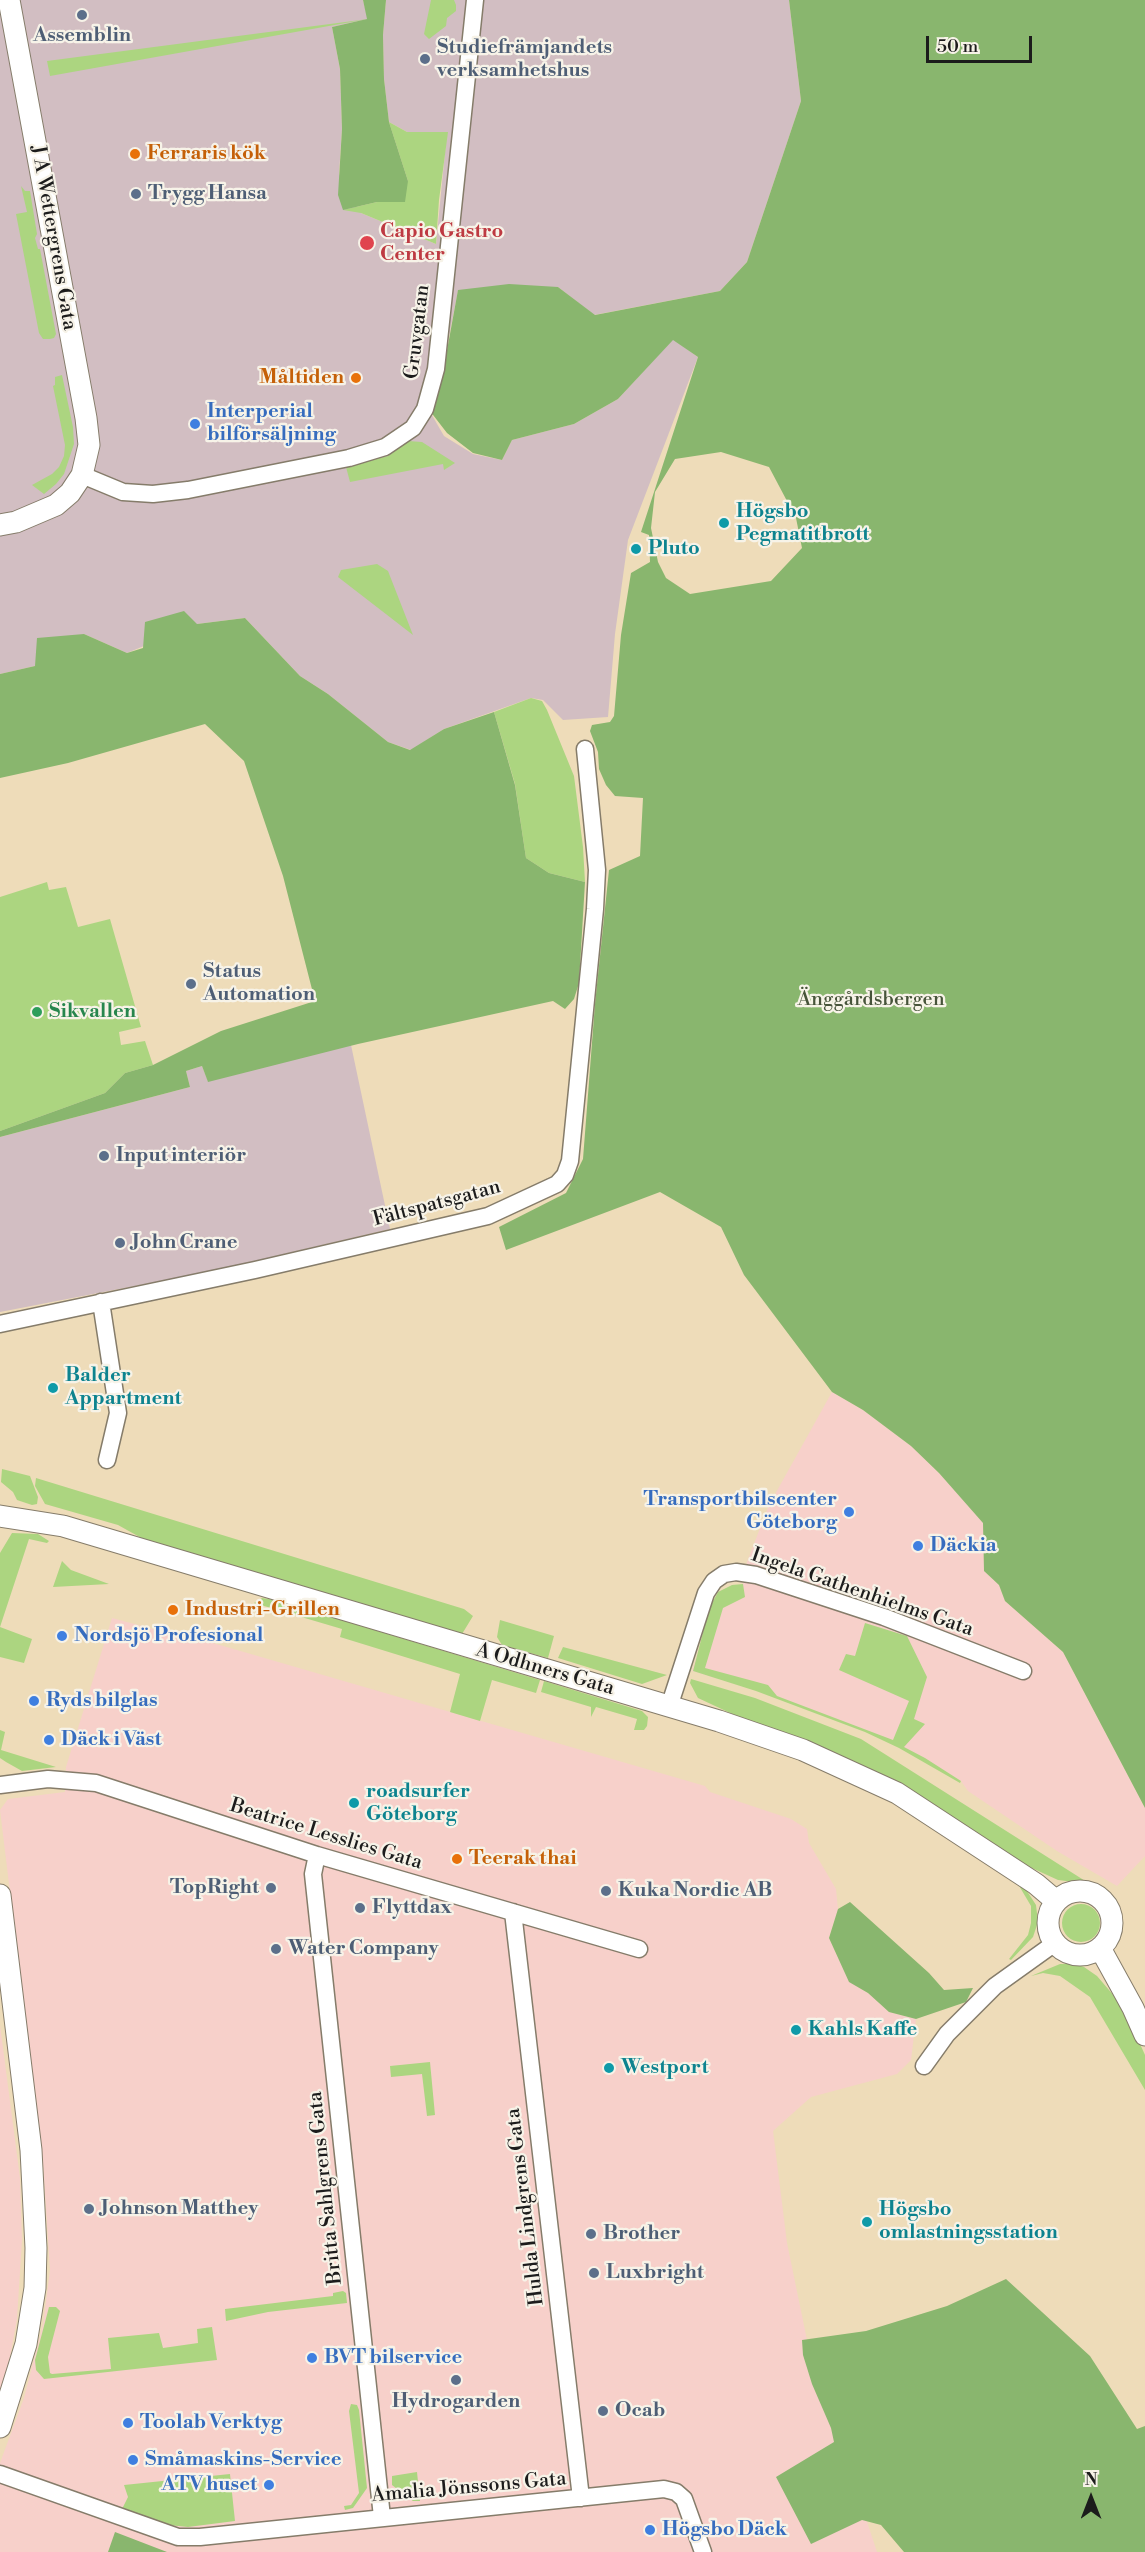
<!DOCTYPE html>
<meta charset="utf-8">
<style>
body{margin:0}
#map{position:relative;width:1145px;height:2552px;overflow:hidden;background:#eedcb9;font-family:"Libre Bodoni",serif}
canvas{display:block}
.north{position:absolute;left:1061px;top:2468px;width:60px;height:60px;-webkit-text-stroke:4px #f7f3e8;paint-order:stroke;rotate:0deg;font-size:16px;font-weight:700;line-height:24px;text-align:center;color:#1c1c1c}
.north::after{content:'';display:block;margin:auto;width:21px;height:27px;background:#1c1c1c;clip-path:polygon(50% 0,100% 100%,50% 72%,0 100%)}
.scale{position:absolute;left:926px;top:36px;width:106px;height:27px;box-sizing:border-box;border:3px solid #1c1c1c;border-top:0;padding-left:8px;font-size:18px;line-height:21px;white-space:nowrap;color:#1c1c1c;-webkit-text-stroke:4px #f7f3e8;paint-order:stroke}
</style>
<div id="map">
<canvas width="1145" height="2552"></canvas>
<div class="north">N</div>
<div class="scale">50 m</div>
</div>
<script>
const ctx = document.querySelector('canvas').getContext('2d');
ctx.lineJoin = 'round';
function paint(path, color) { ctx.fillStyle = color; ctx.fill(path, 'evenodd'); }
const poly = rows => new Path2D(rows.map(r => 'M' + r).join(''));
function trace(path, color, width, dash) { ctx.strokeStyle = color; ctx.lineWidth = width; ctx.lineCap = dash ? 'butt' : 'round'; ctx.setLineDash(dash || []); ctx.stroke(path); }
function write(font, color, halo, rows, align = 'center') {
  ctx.font = font + ' "Libre Bodoni",serif'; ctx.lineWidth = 4.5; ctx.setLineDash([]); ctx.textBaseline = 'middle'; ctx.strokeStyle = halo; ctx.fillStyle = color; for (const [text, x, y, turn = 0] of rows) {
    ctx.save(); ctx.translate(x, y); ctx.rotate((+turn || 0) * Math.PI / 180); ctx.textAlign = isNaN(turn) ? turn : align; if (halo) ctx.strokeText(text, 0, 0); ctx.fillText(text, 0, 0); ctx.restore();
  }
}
paint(poly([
 [832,1392,863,1410,911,1446,939,1473,984,1523,984,1571,999,1585,1005,1601,1063,1652,1145,1808,1145,1856,1117,1886,1057,1851,968,1791,961,1781,886,1738,756,1690,692,1671,714,1604,743,1584,747,1562,769,1505],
 [112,1618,194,1640,206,1641,705,1786,710,1792,791,1819,807,1829,809,1843,836,1889,838,1909,829,1938,849,1981,868,1993,889,2012,916,2019,911,2060,897,2074,811,2097,773,2131,787,2243,807,2340,877,2552,152,2552,116,2534,108,2552,0,2552,0,2463,24,2398,43,2325,50,2270,43,2163,0,1810,8,1799,65,1792,66,1767],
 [0,2025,20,2178,22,2240,17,2319,8,2368,0,2390]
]), '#f7d0ca');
paint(poly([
 [0,0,363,0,368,19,332,27,340,69,342,129,339,174,361,213,436,244,447,132,407,132,389,122,384,79,383,35,386,0,789,0,801,101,747,262,720,291,594,315,558,287,458,291,445,357,429,410,444,436,473,454,502,460,512,440,574,424,618,399,673,339,698,357,628,540,615,634,608,717,563,720,543,700,531,698,444,729,411,750,388,742,328,694,300,676,245,618,197,624,127,653,84,634,35,666,0,674],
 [351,1045,390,1229,212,1271,0,1312,0,1137,190,1087,186,1071,202,1066,208,1081]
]), '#d2bec2');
paint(poly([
 [431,0,454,0,456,5,456,11,447,18,446,26,429,39,424,34],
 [368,19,50,76,47,61],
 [389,122,407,132,448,132,439,200,436,244,361,213,343,210,377,202,408,181],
 [21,186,25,191,30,191,37,234,35,238,38,249,40,249,56,334,54,338,50,339,43,339,39,333,16,214,27,212],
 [62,375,73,427,74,444,64,474,56,484,44,494,32,485,52,474,59,467,64,456,65,445,53,386,55,385,55,377],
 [408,441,422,442,455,463,444,470,443,464,350,482,346,467,388,456],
 [377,564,388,571,413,635,338,577,341,570],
 [531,698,542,701,547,710,574,776,583,847,585,882,549,873,526,858,515,784,494,712],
 [47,882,49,890,66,887,78,927,110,919,141,1027,119,1032,121,1045,145,1041,153,1065,125,1073,105,1093,0,1131,0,897],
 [2,1469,30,1476,38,1497,37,1504,32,1505,17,1500,13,1492,1,1482],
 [36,1478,464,1609,473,1616,462,1634,145,1540,118,1525,45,1504,35,1486],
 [12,1533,38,1534,49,1541,47,1543,29,1539,0,1627,32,1639,24,1663,0,1657,0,1553],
 [62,1561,71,1570,109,1584,53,1587],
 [743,1584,745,1597,723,1608,705,1668,768,1685,777,1696,893,1740,909,1701,839,1670,846,1654,855,1656,865,1623,907,1636,927,1677,914,1719,925,1724,904,1747,925,1758,961,1781,960,1783,899,1748,865,1732,756,1691,693,1671,709,1609,718,1592,732,1585],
 [262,1598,275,1600,540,1680,536,1693,492,1680,480,1721,450,1712,460,1674,340,1637,342,1629,254,1603],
 [500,1620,554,1636,548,1658,502,1645,497,1637],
 [563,1647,667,1675,642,1684,558,1658],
 [691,1679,755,1698,861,1739,1090,1884,1058,1880,1023,1864,743,1719,698,1698,690,1683],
 [544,1681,642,1711,648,1717,647,1726,644,1730,634,1730,637,1719,596,1707,591,1717,591,1707,541,1692],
 [0,1730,5,1732,1,1750,56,1767,22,1771,6,1762,0,1758],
 [1018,1884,1025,1888,1036,1905,1038,1922,1033,1937,1011,1960,1009,1959,1028,1935,1031,1923,1031,1906],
 '1062 1923a19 19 0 1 1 38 0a19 19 0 1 1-38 0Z',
 [1060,1964,1075,1964,1084,1967,1097,1976,1115,1997,1127,2015,1145,2055,1145,2090,1090,1997,1060,1976,1043,1973,1031,1976],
 [430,2062,435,2115,427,2116,422,2074,391,2077,390,2066],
 [343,2291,346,2293,347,2303,268,2312,226,2321,225,2309,333,2296,333,2293],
 [49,2307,56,2307,60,2311,48,2357,50,2373,52,2374,111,2369,108,2338,159,2333,163,2348,198,2343,197,2329,212,2327,217,2360,44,2379,36,2370,35,2360],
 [351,2404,357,2405,359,2410,367,2488,353,2508,345,2510,344,2506,351,2505,359,2493,349,2411],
 [417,2472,420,2501,413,2501,392,2485,392,2476],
 [230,2474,235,2521,188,2527,168,2525,122,2509,128,2497,124,2485]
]), '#acd580');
paint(poly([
 [363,0,386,0,383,35,384,79,389,122,408,181,405,202,377,202,343,210,338,195,342,129,340,69,332,27,367,19],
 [789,0,1145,0,1145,1808,1063,1652,1005,1601,999,1585,984,1571,983,1523,939,1473,911,1446,863,1410,832,1392,744,1275,721,1227,660,1192,506,1250,499,1227,566,1193,583,1159,595,1004,609,870,640,856,643,798,615,796,606,785,599,769,598,752,590,731,592,725,610,722,614,716,621,635,631,573,650,562,649,535,641,532,698,357,673,340,618,399,574,424,512,440,502,460,473,453,447,433,430,411,446,356,458,290,509,284,558,287,595,315,720,291,747,262,801,101],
 [721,452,769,467,796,518,802,548,771,581,690,594,666,578,658,562,651,528,655,492,675,459],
 [184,611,197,624,245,618,300,676,328,694,388,742,410,750,444,729,494,712,515,785,526,858,549,873,585,882,579,983,574,999,565,1009,553,1001,358,1044,208,1082,202,1066,186,1071,190,1087,0,1137,0,1131,105,1093,125,1073,153,1065,221,1031,315,1001,283,876,244,761,205,724,68,763,0,778,0,674,35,666,37,638,84,634,127,653,143,648,145,622],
 [850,1902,929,1973,944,1990,973,1988,966,2002,916,2019,889,2012,868,1993,849,1982,829,1938,838,1909],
 [1006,2279,1090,2356,1137,2429,1145,2426,1145,2552,904,2552,881,2525,862,2520,811,2544,776,2477,834,2442,831,2428,812,2384,803,2355,802,2340,866,2331,947,2306],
 [115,2532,167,2552,108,2552]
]), '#89b66e');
const minor = poly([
 [82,475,123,492,153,494,188,490,349,458,385,447,413,428,425,409,436,369,475,0],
 [101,1302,118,1413,107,1460],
 [0,1324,255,1270,488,1216,557,1184,565,1175,570,1161,595,909,597,870,585,749],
 [669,1707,706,1593,714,1581,724,1574,736,1572,756,1575,884,1617,1023,1671],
 [0,1785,48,1779,96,1783,317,1855,639,1949],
 [317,1855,313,1874,382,2517],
 [513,1912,581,2498],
 [924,2066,947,2034,995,1986,1055,1943],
 [0,2474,178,2537,200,2537,664,2489,676,2492,684,2499,703,2552]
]);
const tertiary = poly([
 [0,525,16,522,56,505,70,493,82,475,89,445,86,418,9,0],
 [0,1516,63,1526,719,1721,803,1750,897,1793,1036,1884,1056,1901],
 '1048 1923a32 32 0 1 1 64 0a32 32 0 1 1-64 0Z',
 [0,1895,31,2150,36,2248,35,2288,26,2344,0,2427],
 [1100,1948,1133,2008,1145,2035]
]);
trace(minor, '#857c6a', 19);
trace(tertiary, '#857c6a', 23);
trace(minor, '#fff', 16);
trace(tertiary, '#fff', 21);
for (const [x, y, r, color] of [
 [82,15,6,"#5c6f8a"],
 [425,59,6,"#5c6f8a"],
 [135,154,6,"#e8710a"],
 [136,194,6,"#5c6f8a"],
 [367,243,8,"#e0444e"],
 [356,378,6,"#e8710a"],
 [195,424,6,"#3f7fe0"],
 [724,523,6,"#0f9aa8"],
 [636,549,6,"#0f9aa8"],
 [191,984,6,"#5c6f8a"],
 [37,1012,6,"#2e9e5b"],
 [104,1156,6,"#5c6f8a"],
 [120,1243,6,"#5c6f8a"],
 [53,1388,6,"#0f9aa8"],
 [849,1512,6,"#3f7fe0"],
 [918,1546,6,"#3f7fe0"],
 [173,1610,6,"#e8710a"],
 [62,1636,6,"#3f7fe0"],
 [34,1701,6,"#3f7fe0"],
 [49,1740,6,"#3f7fe0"],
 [354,1803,6,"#0f9aa8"],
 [457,1859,6,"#e8710a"],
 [271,1888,6,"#5c6f8a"],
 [606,1891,6,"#5c6f8a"],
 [360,1908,6,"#5c6f8a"],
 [276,1949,6,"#5c6f8a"],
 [796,2030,6,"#0f9aa8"],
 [609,2068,6,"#0f9aa8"],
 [89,2209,6,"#5c6f8a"],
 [867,2222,6,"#0f9aa8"],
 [591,2234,6,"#5c6f8a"],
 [594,2273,6,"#5c6f8a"],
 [312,2358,6,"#3f7fe0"],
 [456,2380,6,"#5c6f8a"],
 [603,2411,6,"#5c6f8a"],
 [128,2423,6,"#3f7fe0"],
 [133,2460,6,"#3f7fe0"],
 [269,2485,6,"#3f7fe0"],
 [650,2530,6,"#3f7fe0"]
]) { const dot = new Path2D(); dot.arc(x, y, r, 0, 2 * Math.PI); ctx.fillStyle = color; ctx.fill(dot); trace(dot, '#f7f3e8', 2); }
write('bold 20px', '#4e5e75', '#f7f3e8', [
 ["Assemblin",82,36,"center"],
 ["Studiefrämjandets",437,48],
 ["verksamhetshus",437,71],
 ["Trygg Hansa",148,194],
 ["Status",203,972],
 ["Automation",203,995],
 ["Input interiör",116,1156],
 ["John Crane",132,1243],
 ["TopRight",259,1888,"right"],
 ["Kuka Nordic AB",618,1891],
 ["Flyttdax",372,1908],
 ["Water Company",288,1949],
 ["Johnson Matthey",101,2209],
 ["Brother",603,2234],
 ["Luxbright",606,2273],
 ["Hydrogarden",456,2402,"center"],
 ["Ocab",615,2411]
], 'left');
write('bold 20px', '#c56008', '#f7f3e8', [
 ["Ferraris kök",147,154],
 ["Måltiden",344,378,"right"],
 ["Industri-Grillen",185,1610],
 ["Teerak thai",469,1859]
], 'left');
write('bold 20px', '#be3a42', '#f7f3e8', [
 ["Capio Gastro",380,232],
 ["Center",380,255]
], 'left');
write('20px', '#1c1c1c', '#f7f3e8', [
 ["J A Wettergrens Gata",53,238,80],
 ["Gruvgatan",418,332,-83],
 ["Fältspatsgatan",437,1204,-15],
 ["Ingela Gathenhielms Gata",862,1593,19],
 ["A Odhners Gata",545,1670,16],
 ["Beatrice Lesslies Gata",326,1835,17],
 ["Britta Sahlgrens Gata",326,2188,-96],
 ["Hulda Lindgrens Gata",526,2207,-97],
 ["Amalia Jönssons Gata",469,2488,-5]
]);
write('bold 20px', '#366cbe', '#f7f3e8', [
 ["Interperial",207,412],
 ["bilförsäljning",207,435],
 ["Transportbilscenter",837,1500,"right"],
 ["Göteborg",837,1523,"right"],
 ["Däckia",930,1546],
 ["Nordsjö Profesional",74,1636],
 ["Ryds bilglas",46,1701],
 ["Däck i Väst",61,1740],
 ["BVT bilservice",324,2358],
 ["Toolab Verktyg",140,2423],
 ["Småmaskins-Service",145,2460],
 ["ATV huset",257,2485,"right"],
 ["Högsbo Däck",662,2530]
], 'left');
write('bold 20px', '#0d838f', '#f7f3e8', [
 ["Högsbo",736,512],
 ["Pegmatitbrott",736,535],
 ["Pluto",648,549],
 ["Balder",65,1376],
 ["Appartment",65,1399],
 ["roadsurfer",366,1792],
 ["Göteborg",366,1815],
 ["Kahls Kaffe",808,2030],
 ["Westport",621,2068],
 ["Högsbo",879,2210],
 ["omlastningsstation",879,2233]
], 'left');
write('20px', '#47543a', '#f7f3e8', [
 ["Änggårdsbergen",871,1000]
]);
write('bold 20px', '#27864d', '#f7f3e8', [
 ["Sikvallen",49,1012]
], 'left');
</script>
